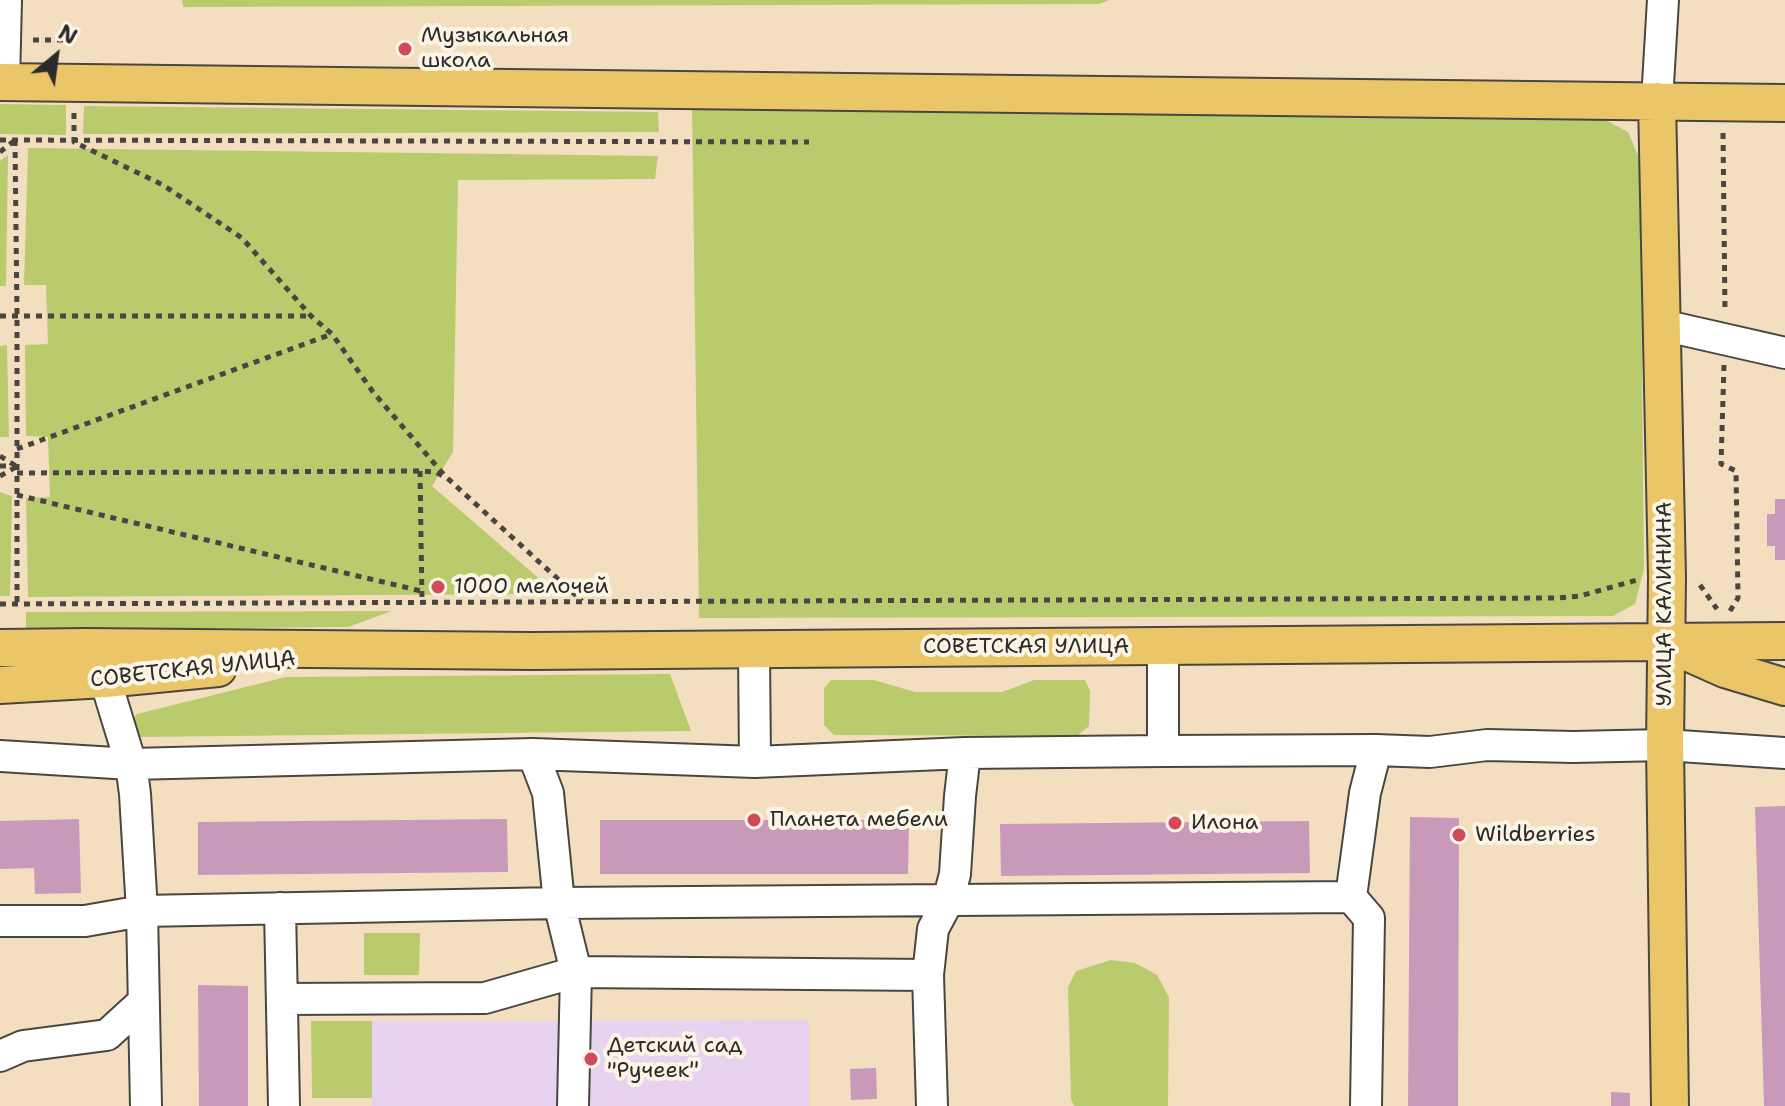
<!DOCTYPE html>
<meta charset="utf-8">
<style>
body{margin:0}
#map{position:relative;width:1785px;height:1106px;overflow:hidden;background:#f3dfc0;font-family:"Shantell Sans",sans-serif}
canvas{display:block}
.north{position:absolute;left:16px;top:16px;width:80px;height:80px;-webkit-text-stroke:6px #fcf5e5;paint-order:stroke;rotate:29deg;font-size:22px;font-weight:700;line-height:32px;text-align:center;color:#2b2b2b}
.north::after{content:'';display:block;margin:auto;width:28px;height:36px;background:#2b2b2b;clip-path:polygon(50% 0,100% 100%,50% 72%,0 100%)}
</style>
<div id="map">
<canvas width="1785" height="1106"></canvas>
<div class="north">N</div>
</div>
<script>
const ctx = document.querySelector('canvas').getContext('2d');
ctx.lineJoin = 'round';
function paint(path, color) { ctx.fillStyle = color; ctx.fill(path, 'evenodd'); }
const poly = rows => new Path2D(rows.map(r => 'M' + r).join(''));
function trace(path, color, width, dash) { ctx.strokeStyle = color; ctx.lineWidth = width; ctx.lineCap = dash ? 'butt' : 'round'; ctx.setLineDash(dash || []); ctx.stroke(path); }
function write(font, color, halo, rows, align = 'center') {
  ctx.font = font + ' "Shantell Sans",sans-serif'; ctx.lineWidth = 8; ctx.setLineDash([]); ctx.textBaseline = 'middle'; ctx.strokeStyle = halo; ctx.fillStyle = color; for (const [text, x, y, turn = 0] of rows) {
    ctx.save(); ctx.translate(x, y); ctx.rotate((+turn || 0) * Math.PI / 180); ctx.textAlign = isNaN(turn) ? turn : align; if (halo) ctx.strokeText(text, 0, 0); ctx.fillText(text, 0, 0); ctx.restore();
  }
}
paint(poly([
 [809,1020,809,1106,372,1106,372,1021]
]), '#e7d2ef');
paint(poly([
 [182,0,1109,0,1099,4,183,7],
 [0,104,66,105,66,135,0,134],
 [692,105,1598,116,1628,132,1640,160,1644,569,1635,604,1613,616,699,618],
 [84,106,658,112,659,132,83,134],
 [28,148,658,156,655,179,458,180,453,452,432,486,557,594,28,597,26,498,50,497,48,437,26,436,25,345,48,344,46,285,24,285],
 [8,155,6,286,0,286,0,161],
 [7,345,9,437,0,437,0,346],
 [0,492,12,496,10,596,0,596],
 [392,611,348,627,26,630,26,612],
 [670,674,691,731,138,737,125,727,137,714,286,677],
 [831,680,874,680,915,692,1002,692,1034,680,1085,680,1090,691,1089,726,1077,736,834,735,824,725,824,688],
 [364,933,420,933,419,975,364,975],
 [1111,960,1135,963,1157,975,1169,997,1168,1106,1074,1106,1071,1099,1068,987,1076,971],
 [311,1021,372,1021,372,1098,312,1098]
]), '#bacb6e');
paint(poly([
 [1775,499,1785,499,1785,560,1775,560,1775,546,1767,546,1767,514,1775,514],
 [1785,806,1785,1106,1764,1106,1755,807],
 [1410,817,1459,818,1458,1106,1408,1106],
 [79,819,81,893,35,894,34,868,0,869,0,821],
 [507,819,508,872,198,875,198,822],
 [600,820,909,820,908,874,600,874],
 [1309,821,1310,873,1001,876,1000,824],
 [198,985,248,986,248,1106,199,1106],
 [876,1068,877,1099,851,1100,850,1069],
 [1611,1092,1630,1093,1630,1106,1611,1106]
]), '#c999b9');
const minor = poly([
 [4,82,6,0],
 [1657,101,1663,0],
 [1662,325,1785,353],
 [754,650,755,762],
 [93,660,105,679,131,764,135,794,142,911,146,1106],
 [1163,751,1163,646],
 [533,754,548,793,559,903,576,972,573,1106],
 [0,756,131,764,533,754,755,762,965,753,1163,751,1376,750,1430,752,1487,745,1573,747,1665,745,1785,753],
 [280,908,284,1106],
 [0,921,85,921,142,911,559,903,1351,897],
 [282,999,485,998,576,972,928,975],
 [0,1056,23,1046,107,1035,143,1002],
 [932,1106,928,975,933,929,948,901,955,874,960,796,965,753],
 [1366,1106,1369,918,1351,897,1365,793,1376,750]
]);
const major = poly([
 [0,82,1785,103],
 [1657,101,1667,577,1665,745,1670,1106],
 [0,648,86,647,532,651,1785,641],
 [1678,648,1725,669,1785,687],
 [0,685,105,679,218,668]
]);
trace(minor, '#494641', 34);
trace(major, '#494641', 40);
trace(poly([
 [33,40,76,40],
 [74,113,74,142,163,185,242,238,311,316,332,334,373,392,445,476,582,601],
 [1723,133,1725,311],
 [0,140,809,142],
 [15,140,17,315,17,604],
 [0,152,14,141],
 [0,316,311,316],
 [1724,365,1721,464,1736,471,1738,598,1730,611],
 [17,449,332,334],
 [0,456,16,466],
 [0,466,16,466],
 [420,471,422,602],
 [17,473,420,471,435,472,443,476],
 [0,476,16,467],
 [17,495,421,591],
 [1700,585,1717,609],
 [0,604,1557,598,1580,596,1637,580]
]), '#494641', 5, [6, 6]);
trace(minor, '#fff', 30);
trace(major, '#ebc669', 36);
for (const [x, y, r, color] of [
 [405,49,8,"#d1495b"],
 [438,587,8,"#d1495b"],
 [754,820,8,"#d1495b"],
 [1175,823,8,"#d1495b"],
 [1459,835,8,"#d1495b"],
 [591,1059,8,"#d1495b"]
]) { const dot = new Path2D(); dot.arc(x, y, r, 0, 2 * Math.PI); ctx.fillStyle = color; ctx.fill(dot); trace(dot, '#fcf5e5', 3); }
write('22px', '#2b2b2b', '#fcf5e5', [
 ["Музыкальная",421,36],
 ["школа",421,61],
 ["1000 мелочей",454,587],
 ["Планета мебели",770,820],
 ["Илона",1191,823],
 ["Wildberries",1475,835],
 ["Детский сад",607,1046],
 ["\"Ручеек\"",607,1071]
], 'left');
write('22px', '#2b2b2b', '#fcf5e5', [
 ["УЛИЦА КАЛИНИНА",1665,604,-90],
 ["СОВЕТСКАЯ УЛИЦА",1026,647],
 ["СОВЕТСКАЯ УЛИЦА",193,670,-6]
]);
</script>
